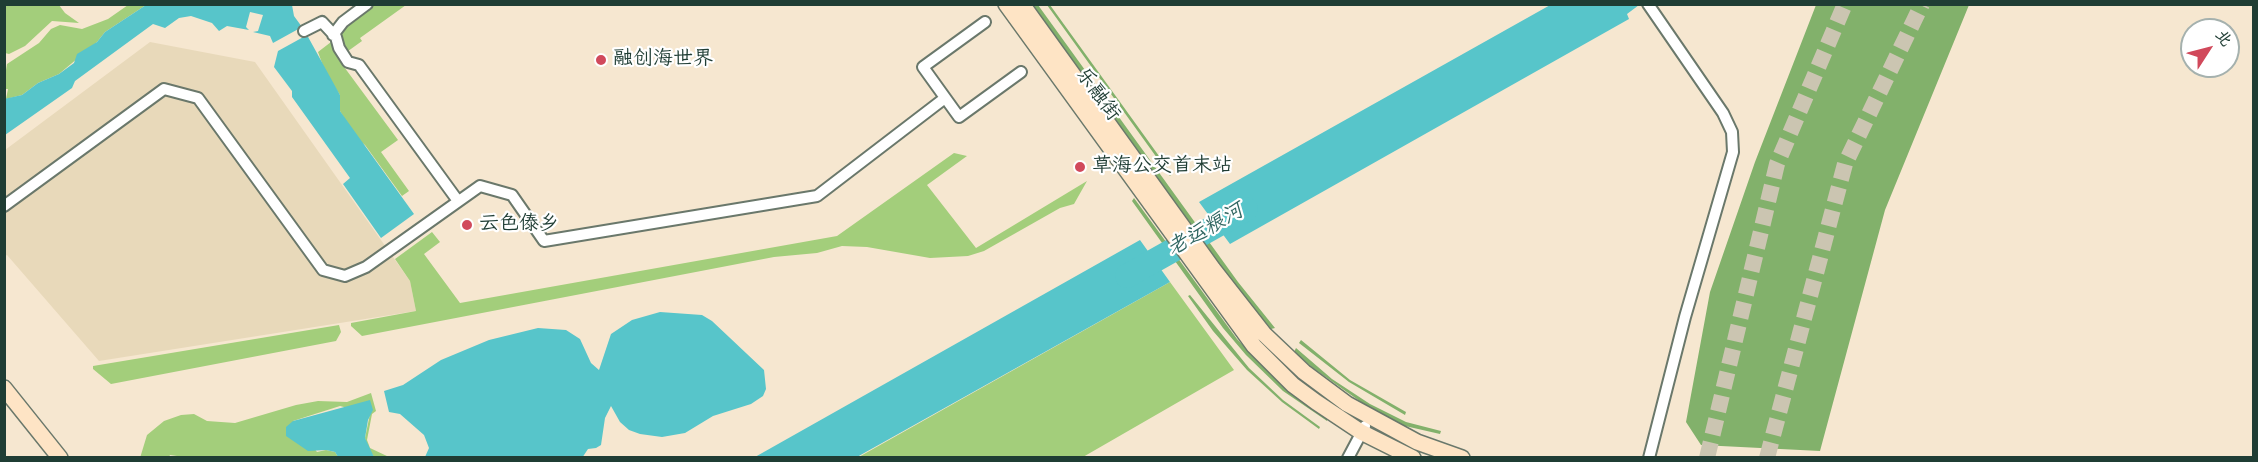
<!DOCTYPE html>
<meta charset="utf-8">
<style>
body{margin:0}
#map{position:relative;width:2258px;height:462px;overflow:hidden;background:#f6e7d0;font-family:Mynerve,"LXGW WenKai TC",sans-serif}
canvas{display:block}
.frame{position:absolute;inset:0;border:6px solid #1f3d34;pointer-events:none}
.north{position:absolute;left:2180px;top:18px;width:60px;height:60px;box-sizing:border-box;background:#fff;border:2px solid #a5b1ae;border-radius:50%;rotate:54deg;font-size:16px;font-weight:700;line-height:24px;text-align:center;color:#1f3d34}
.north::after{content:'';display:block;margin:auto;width:21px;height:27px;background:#d1495b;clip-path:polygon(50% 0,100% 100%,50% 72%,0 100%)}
</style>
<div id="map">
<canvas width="2258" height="462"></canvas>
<div class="frame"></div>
<div class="north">北</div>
</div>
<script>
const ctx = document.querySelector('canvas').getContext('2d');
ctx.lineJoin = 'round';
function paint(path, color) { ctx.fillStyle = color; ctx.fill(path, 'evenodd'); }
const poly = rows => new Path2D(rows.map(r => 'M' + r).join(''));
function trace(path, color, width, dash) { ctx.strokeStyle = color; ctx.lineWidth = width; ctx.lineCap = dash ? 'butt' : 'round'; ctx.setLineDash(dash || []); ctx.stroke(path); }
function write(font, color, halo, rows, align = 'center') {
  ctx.font = font + ' Mynerve,"LXGW WenKai TC",sans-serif'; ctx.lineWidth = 4.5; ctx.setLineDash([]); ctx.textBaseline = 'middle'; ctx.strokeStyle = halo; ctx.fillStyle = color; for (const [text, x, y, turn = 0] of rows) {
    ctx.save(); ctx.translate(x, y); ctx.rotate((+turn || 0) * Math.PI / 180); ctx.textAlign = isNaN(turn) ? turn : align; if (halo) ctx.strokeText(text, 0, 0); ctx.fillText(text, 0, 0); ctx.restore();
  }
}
paint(poly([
 [150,42,255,62,410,281,416,311,99,361,7,255,5,256,5,150]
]), '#e8d9ba');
paint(poly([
 [5,4,59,5,65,13,79,23,52,21,25,46,9,54,5,53],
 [128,5,146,5,105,32,97,42,59,74,38,83,22,95,6,99,8,89,5,89,5,76,7,64,39,43,51,29,60,25,82,29,108,19],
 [372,5,406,5,360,38,362,41,344,54,340,40,342,29,347,22],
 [331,42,339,60,398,140,381,152,409,191,402,196,365,145,356,138,340,111,340,95,326,74,318,52],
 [954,153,967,156,927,185,976,248,1087,181,1074,204,1060,208,984,251,968,256,930,258,867,247,842,246,817,253,774,257,362,336,351,326,351,323,416,311,410,281,395,259,432,232,440,242,424,254,460,303,837,236],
 [1170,282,1234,370,1083,457,857,458],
 [339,325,341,332,336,341,111,384,93,369,93,366],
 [371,393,376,411,372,414,367,440,370,448,389,457,374,457,367,447,365,438,370,414,340,406,293,421,317,452,326,450,335,452,338,457,191,458,170,455,169,457,140,458,147,435,164,421,181,415,194,414,207,421,235,423,296,405,318,401,347,402]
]), '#a3ce7b');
paint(poly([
 [1033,5,1038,5,1238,282,1275,328,1271,329,1234,284],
 [1047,5,1050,5,1172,174,1170,176],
 [1816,5,1969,5,1885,210,1820,451,1701,445,1686,422,1710,292,1755,162],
 [1134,198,1237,339,1273,376,1327,418,1327,421,1283,391,1246,355,1223,328,1132,201],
 [1190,295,1249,368,1283,400,1320,427,1319,429,1282,402,1247,370,1213,331,1188,296],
 [1301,340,1350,380,1406,412,1405,415,1349,382,1299,343],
 [1296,348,1332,379,1370,404,1406,422,1441,431,1440,434,1405,426,1368,407,1313,368,1294,352]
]), '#82b16b');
paint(poly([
 [1552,4,1639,5,1627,14,1629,19,1230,244,1199,202],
 [146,5,292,5,294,16,302,27,273,43,270,36,253,32,258,31,263,15,250,12,246,27,249,30,227,26,219,31,212,23,191,16,179,18,165,28,153,24,75,81,72,88,5,135,4,99,22,95,38,83,59,74,74,63,77,54,97,42,105,32],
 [307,35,340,95,340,111,414,214,381,238,343,184,350,178,292,97,292,91,274,67,278,51],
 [1140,240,1170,282,857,457,755,457],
 [660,312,702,315,712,321,764,370,766,389,763,396,751,404,713,416,685,433,662,437,640,434,629,430,620,422,611,406,605,418,601,445,596,448,588,449,582,458,425,457,429,448,424,435,400,414,389,412,384,391,403,385,441,360,489,340,538,328,566,330,580,339,591,363,599,370,611,334,632,320],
 [370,400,373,410,368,420,365,438,374,457,338,457,335,452,326,450,308,451,286,436,286,427,293,421]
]), '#57c5ca');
trace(poly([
 [1127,276,1246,209]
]), '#57c5ca', 24);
trace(poly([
 [1707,458,1777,164,1845,4],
 [1767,458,1845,164,1922,4]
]), '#cbc5b1', 16, [16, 8]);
const street = poly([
 [1648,4,1723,113,1732,132,1733,152,1685,317,1649,458],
 [985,22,923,67,959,117,1021,72],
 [304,31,322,22,336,37,339,48,348,62,359,65,458,201],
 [333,35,343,22,367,4],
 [4,206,164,89,198,98,323,270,345,276,366,267,480,186,512,195,544,241,817,196,945,98],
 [1348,458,1365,426]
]);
const secondary = poly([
 [1006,4,1254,346,1293,385,1316,402,1361,432,1413,458],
 [1022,4,1213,269,1264,334,1304,372,1347,404,1417,442,1462,458],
 [4,388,60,458]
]);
trace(street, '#6a786b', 14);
trace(secondary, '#6a786b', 18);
trace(street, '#fff', 10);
trace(secondary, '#fee4c5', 15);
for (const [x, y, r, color] of [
 [601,60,6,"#d1495b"],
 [1080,167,6,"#d1495b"],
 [467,225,6,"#d1495b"]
]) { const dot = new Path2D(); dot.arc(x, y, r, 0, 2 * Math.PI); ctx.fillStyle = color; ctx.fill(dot); trace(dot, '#fff', 2); }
write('20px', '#1f3d34', '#fff', [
 ["融创海世界",613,60],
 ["草海公交首末站",1092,167],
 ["云色傣乡",479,225]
], 'left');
write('20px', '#1f3d34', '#fff', [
 ["乐融街",1097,95,54]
]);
write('italic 21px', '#306661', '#fff', [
 ["老运粮河",1206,231,-30]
]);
</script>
